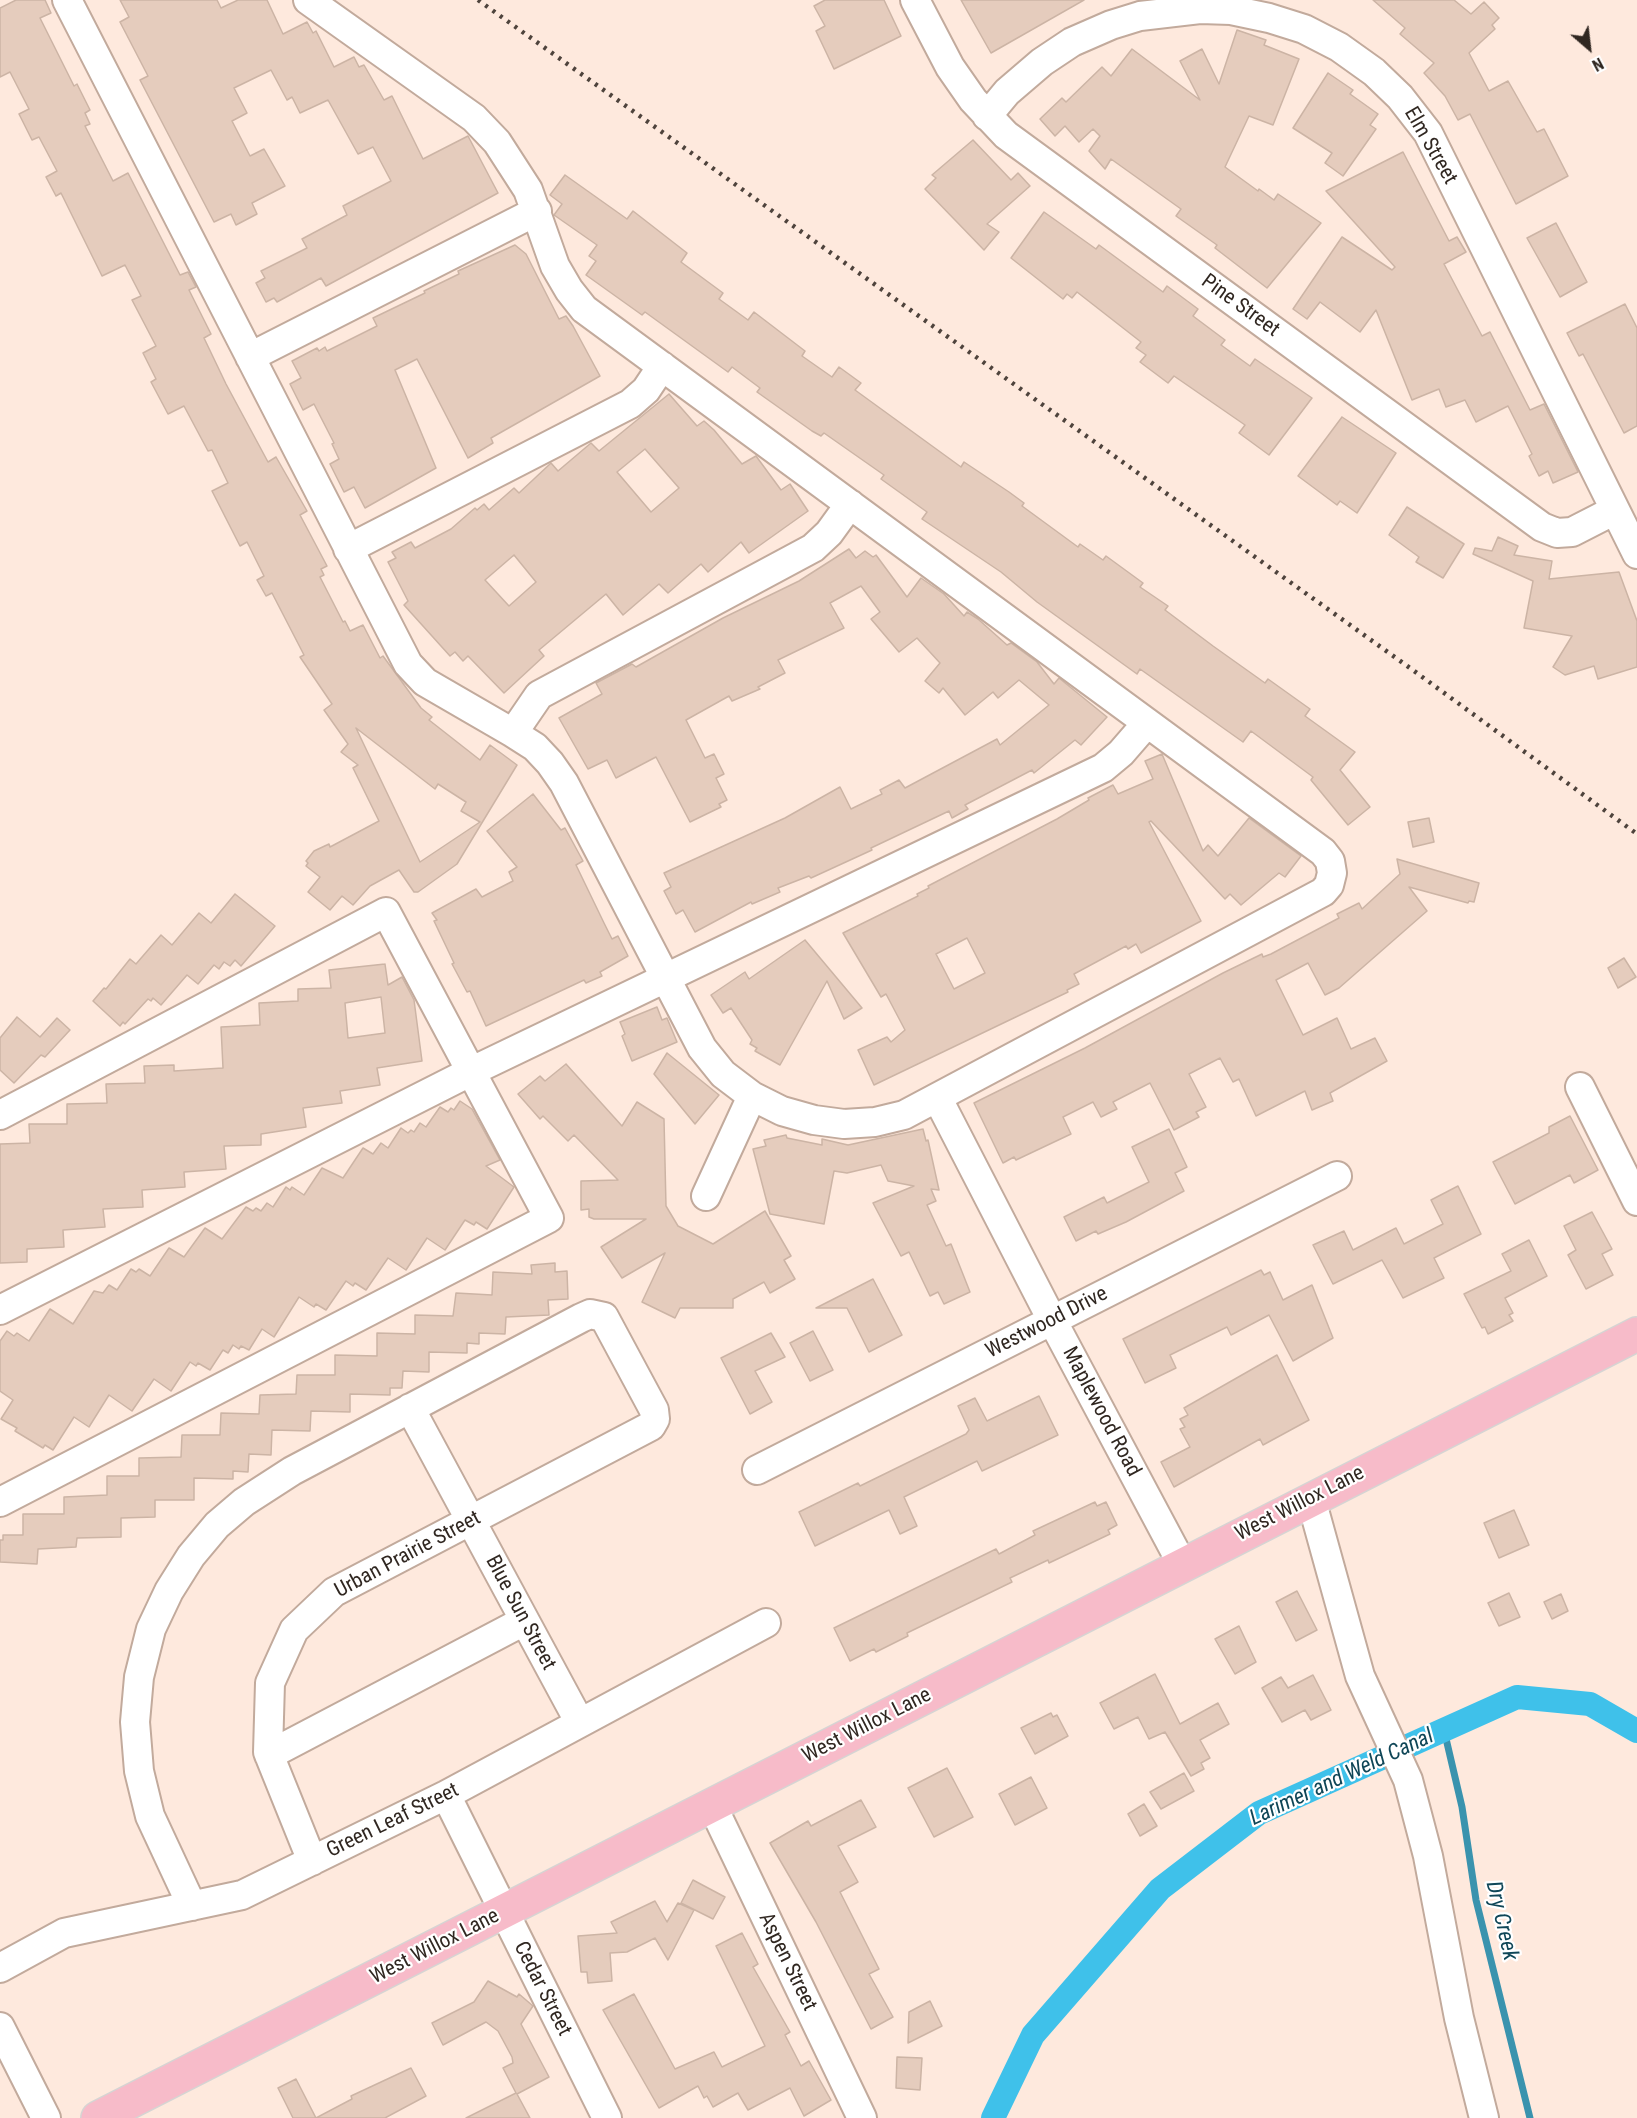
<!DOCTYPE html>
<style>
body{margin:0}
#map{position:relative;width:1637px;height:2118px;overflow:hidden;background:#fee9dd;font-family:"Roboto Condensed",sans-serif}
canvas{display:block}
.north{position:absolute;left:1559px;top:18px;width:60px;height:60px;-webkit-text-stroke:4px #fff;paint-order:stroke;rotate:152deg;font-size:16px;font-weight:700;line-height:24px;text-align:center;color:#302721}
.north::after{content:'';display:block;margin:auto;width:21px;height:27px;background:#302721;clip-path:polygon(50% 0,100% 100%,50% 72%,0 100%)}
</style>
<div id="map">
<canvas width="1637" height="2118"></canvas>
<div class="north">N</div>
</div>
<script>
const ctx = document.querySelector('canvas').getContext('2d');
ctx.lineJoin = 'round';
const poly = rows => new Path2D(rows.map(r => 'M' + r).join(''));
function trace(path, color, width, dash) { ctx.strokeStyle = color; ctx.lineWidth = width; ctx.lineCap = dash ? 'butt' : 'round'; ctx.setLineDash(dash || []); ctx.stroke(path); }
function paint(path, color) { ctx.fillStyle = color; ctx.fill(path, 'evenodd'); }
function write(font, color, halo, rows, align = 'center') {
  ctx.font = font + ' "Roboto Condensed",sans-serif'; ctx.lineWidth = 4.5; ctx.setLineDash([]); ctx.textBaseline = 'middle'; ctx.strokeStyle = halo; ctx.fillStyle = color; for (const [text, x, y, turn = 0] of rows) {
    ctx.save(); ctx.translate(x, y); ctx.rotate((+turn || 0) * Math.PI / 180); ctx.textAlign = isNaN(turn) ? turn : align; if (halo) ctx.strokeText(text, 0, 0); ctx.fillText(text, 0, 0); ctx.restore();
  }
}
trace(poly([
 [1444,1730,1462,1807,1476,1900,1530,2118]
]), '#3a93ae', 7);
trace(poly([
 [993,2118,1033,2035,1160,1889,1259,1813,1517,1697,1590,1704,1637,1731]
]), '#3fc1ea', 24);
const building = poly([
 [16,0,45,0,51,13,40,18,74,86,77,84,90,110,85,113,90,124,85,126,113,181,128,173,180,275,188,272,196,287,189,290,211,334,204,338,226,384,268,462,276,457,307,511,300,515,327,566,321,569,324,575,320,577,343,622,345,621,350,631,363,625,380,658,383,656,421,708,432,717,429,720,480,760,490,745,517,765,457,864,418,892,414,892,399,870,370,886,353,905,342,896,330,910,308,892,320,877,306,866,308,863,306,861,314,851,329,844,330,847,379,821,353,768,358,765,341,752,348,744,324,710,332,704,300,657,304,655,272,593,266,596,257,580,264,576,247,542,240,546,212,491,228,483,212,450,208,451,184,406,168,414,151,382,156,379,143,353,156,346,132,300,141,296,125,265,102,276,61,193,56,196,46,177,57,171,39,137,32,140,19,114,29,109,10,72,0,77,0,8,16,0],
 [356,728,435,789,438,784,466,802,461,811,480,822,420,862,356,728],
 [120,0,217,0,221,8,238,0,267,0,283,34,307,22,313,33,316,31,334,67,354,57,359,67,364,65,384,100,392,96,423,159,468,136,498,193,326,286,321,278,277,302,274,298,266,302,256,283,265,278,261,271,307,248,302,239,347,215,343,206,391,181,373,147,358,154,328,100,300,113,292,97,287,100,271,70,234,88,247,113,232,121,250,156,264,149,285,186,252,203,257,214,236,225,231,214,214,222,140,80,148,76,120,22,129,17,120,0],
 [825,0,884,0,901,36,834,69,816,31,825,26,814,6,825,0],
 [961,0,1084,0,991,53,961,0],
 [1373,0,1454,0,1471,14,1484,2,1499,18,1492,25,1495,29,1469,53,1489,91,1508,81,1537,132,1544,129,1568,176,1516,204,1470,114,1458,120,1445,96,1424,73,1434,63,1400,34,1405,28,1373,0],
 [1237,30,1266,40,1264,45,1299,59,1273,125,1249,116,1225,167,1258,191,1259,189,1274,200,1278,194,1321,223,1267,288,1215,248,1217,245,1176,216,1181,209,1111,159,1105,169,1089,151,1100,136,1093,129,1079,142,1065,126,1055,136,1040,119,1062,98,1066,102,1102,67,1111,76,1132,49,1200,100,1180,61,1202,49,1219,84,1237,30],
 [1328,73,1353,90,1350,94,1378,114,1370,125,1376,129,1343,176,1325,163,1332,153,1293,128,1328,73],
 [973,140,1011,180,1018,173,1030,186,987,224,999,232,984,250,925,189,936,178,932,175,973,140],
 [1403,152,1449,241,1457,237,1466,252,1444,264,1482,336,1490,332,1530,410,1544,404,1578,472,1553,483,1548,471,1539,476,1529,456,1532,454,1508,406,1476,422,1465,400,1446,407,1439,389,1412,400,1376,310,1360,332,1320,302,1307,319,1293,309,1342,237,1392,270,1395,267,1326,191,1403,152],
 [565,175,627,219,633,211,687,253,681,262,723,293,719,299,748,320,754,312,805,351,802,356,832,377,839,367,861,383,855,390,961,467,964,462,1009,492,1024,503,1022,506,1078,547,1080,544,1103,560,1106,556,1143,583,1140,587,1168,606,1165,610,1213,646,1265,683,1268,679,1310,709,1305,716,1355,752,1340,770,1370,807,1348,825,1311,780,1313,777,1251,731,1243,742,1140,669,1137,674,1037,602,1001,572,922,519,927,512,881,479,884,475,824,433,821,436,812,431,757,392,760,388,732,367,728,372,645,312,642,315,586,275,596,261,589,256,597,245,554,215,562,204,550,195,565,175],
 [1044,212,1096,249,1099,245,1163,292,1167,286,1198,309,1193,316,1225,340,1221,345,1250,366,1255,359,1312,398,1269,455,1239,433,1245,425,1174,376,1168,383,1140,362,1146,355,1136,348,1141,342,1077,292,1072,298,1067,294,1063,299,1011,258,1044,212],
 [1556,223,1587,282,1560,297,1527,238,1556,223],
 [515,245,526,254,559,319,566,316,573,326,600,376,491,438,493,443,468,458,417,359,395,370,436,468,365,508,354,487,344,492,330,464,339,459,332,444,334,443,314,404,303,410,290,384,301,378,292,361,317,348,319,351,325,347,327,351,377,326,373,318,425,293,424,291,459,274,458,271,515,245],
 [1625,304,1637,328,1637,426,1624,433,1583,354,1579,356,1567,333,1625,304],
 [669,394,697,426,704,421,714,430,742,464,756,456,781,490,790,484,808,511,749,553,741,542,708,572,701,564,668,593,659,584,623,615,606,594,539,650,544,656,504,693,468,656,463,661,455,652,450,656,404,605,408,601,388,562,396,558,392,552,411,542,415,548,451,529,475,508,477,510,484,504,489,510,514,488,519,493,551,463,558,471,591,443,599,451,669,394],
 [645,449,679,488,651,512,617,472,645,449],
 [514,555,536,582,509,606,485,580,514,555],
 [1342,417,1396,453,1357,513,1340,501,1337,505,1298,476,1342,417],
 [1407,507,1464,544,1443,578,1416,562,1419,557,1389,535,1407,507],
 [1498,537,1518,546,1514,555,1552,561,1549,579,1619,572,1637,621,1637,667,1598,679,1594,666,1565,675,1553,667,1572,636,1524,628,1533,581,1473,554,1475,548,1492,551,1498,537],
 [849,549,856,558,865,551,873,557,876,555,907,597,921,578,944,594,964,616,967,612,978,619,1007,645,1011,643,1037,662,1054,684,1059,678,1107,717,1081,745,1075,740,1034,773,1032,770,965,805,968,809,952,818,949,811,871,848,872,850,811,878,809,876,778,888,780,892,752,904,751,902,695,932,683,910,676,914,664,891,671,887,664,873,785,818,840,787,851,809,882,794,880,790,899,780,905,788,997,739,1000,745,1049,705,1019,680,998,698,993,692,965,715,943,688,939,693,925,681,940,663,917,638,899,652,871,619,880,612,861,586,830,603,844,628,778,660,785,673,758,687,760,689,732,701,729,696,686,720,705,758,714,754,724,774,716,778,727,800,719,804,721,807,690,822,656,757,616,778,607,760,588,769,559,718,602,694,596,683,632,664,636,667,723,618,799,581,849,549],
 [1162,754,1203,851,1208,845,1218,856,1249,818,1301,856,1285,877,1279,873,1241,905,1230,894,1225,899,1151,821,1149,822,1201,921,1141,953,1136,944,1128,949,1126,946,1074,974,1079,984,1067,990,1068,992,874,1085,858,1050,887,1037,891,1042,905,1030,886,994,881,997,843,933,918,896,917,894,929,888,928,886,1057,819,1089,800,1088,798,1113,785,1118,794,1153,779,1145,761,1162,754],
 [967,938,985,973,954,989,936,954,967,938],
 [533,794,561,830,565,828,583,861,576,865,604,923,612,939,618,936,628,956,600,972,602,976,586,983,584,980,486,1026,470,991,467,992,452,964,454,963,434,921,437,920,432,913,476,889,482,897,513,881,509,872,517,867,487,831,533,794],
 [1429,818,1434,842,1413,847,1408,822,1429,818],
 [1397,859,1479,883,1474,902,1469,901,1468,903,1409,887,1427,911,1339,988,1325,995,1308,963,1276,980,1303,1035,1337,1018,1351,1049,1375,1038,1387,1061,1330,1093,1333,1101,1312,1110,1305,1091,1256,1116,1239,1079,1233,1082,1220,1058,1189,1074,1206,1107,1196,1112,1199,1117,1174,1130,1150,1083,1113,1102,1117,1109,1101,1117,1093,1102,1063,1117,1071,1134,1016,1160,1014,1157,1003,1163,974,1103,1085,1048,1223,973,1262,954,1263,957,1271,954,1339,918,1337,914,1359,903,1362,909,1400,874,1397,859],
 [235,894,275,926,241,966,235,960,230,966,224,962,219,969,214,965,198,984,187,975,161,1005,153,998,151,1001,148,999,125,1024,123,1022,120,1026,93,1001,104,988,106,989,130,959,136,964,161,935,172,945,199,913,211,923,235,894],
 [805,940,862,1008,844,1019,827,981,780,1065,755,1051,757,1048,750,1044,752,1040,731,1008,723,1013,711,995,745,972,749,979,805,940],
 [1624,958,1636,977,1618,988,1608,968,1624,958],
 [385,964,388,985,402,977,414,1000,422,1061,377,1068,380,1085,340,1091,342,1103,303,1108,306,1127,261,1134,261,1145,224,1146,226,1169,184,1172,185,1187,142,1190,143,1207,103,1209,105,1227,63,1230,64,1247,27,1249,27,1262,0,1263,0,1144,30,1143,29,1124,67,1124,67,1104,107,1103,106,1084,145,1083,144,1066,174,1065,174,1071,223,1068,221,1027,260,1025,259,1003,298,1001,298,989,331,988,329,970,385,964],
 [381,997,385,1033,348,1038,345,1003,381,997],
 [657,1007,662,1020,667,1018,677,1042,632,1061,622,1036,625,1034,620,1022,657,1007],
 [17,1017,40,1037,57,1018,70,1030,45,1057,41,1055,14,1083,0,1070,0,1038,17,1017],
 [667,1053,719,1095,695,1124,654,1074,667,1053],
 [566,1064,622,1126,637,1102,664,1119,666,1206,678,1226,713,1244,765,1211,791,1256,784,1260,795,1279,770,1293,764,1282,733,1299,733,1308,680,1308,675,1318,642,1302,665,1253,622,1278,601,1247,646,1219,594,1219,589,1217,589,1209,581,1210,581,1181,618,1180,574,1135,568,1141,543,1116,540,1119,518,1094,540,1076,545,1081,566,1064],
 [460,1101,472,1109,500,1160,486,1166,514,1187,487,1229,476,1222,474,1225,465,1220,445,1250,427,1238,406,1270,388,1258,366,1290,355,1283,353,1286,346,1281,326,1310,316,1304,314,1307,299,1297,274,1337,262,1329,249,1350,241,1346,239,1349,233,1345,228,1353,223,1350,210,1370,198,1363,196,1366,190,1362,171,1391,154,1379,132,1411,109,1395,89,1427,74,1417,53,1450,45,1445,43,1448,15,1431,17,1428,1,1419,13,1400,0,1391,0,1341,7,1331,14,1336,17,1333,29,1341,50,1309,73,1324,94,1291,103,1293,109,1285,117,1290,131,1269,136,1272,139,1269,150,1276,169,1248,184,1257,205,1228,222,1239,246,1207,253,1211,256,1208,261,1211,267,1203,273,1207,286,1187,290,1190,292,1187,304,1195,322,1168,343,1178,363,1148,373,1154,381,1143,388,1148,401,1128,408,1133,411,1130,414,1132,420,1123,426,1127,440,1107,448,1112,451,1108,454,1110,460,1101],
 [1570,1116,1598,1170,1574,1183,1570,1175,1515,1204,1493,1162,1549,1133,1549,1127,1570,1116],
 [923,1129,926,1141,928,1140,939,1190,931,1189,936,1201,927,1205,946,1246,951,1244,970,1292,944,1304,938,1292,930,1296,909,1252,901,1256,873,1203,914,1186,888,1181,881,1165,847,1173,834,1171,824,1224,770,1214,753,1149,766,1146,764,1140,786,1135,787,1138,822,1145,822,1139,848,1145,923,1129],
 [1169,1129,1187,1167,1175,1173,1184,1191,1126,1222,1098,1234,1096,1231,1076,1241,1064,1217,1104,1197,1107,1203,1149,1182,1132,1147,1169,1129],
 [1458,1186,1481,1234,1434,1258,1444,1278,1403,1298,1382,1260,1333,1284,1313,1245,1344,1231,1353,1250,1396,1228,1404,1244,1443,1224,1431,1200,1458,1186],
 [1592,1212,1612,1249,1602,1254,1613,1275,1586,1289,1568,1255,1576,1250,1564,1226,1592,1212],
 [1529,1240,1547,1276,1505,1298,1513,1313,1509,1315,1513,1321,1488,1334,1485,1327,1482,1328,1464,1294,1511,1271,1502,1254,1529,1240],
 [555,1263,555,1272,567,1271,568,1299,548,1300,549,1315,506,1317,505,1334,479,1333,479,1344,467,1343,467,1353,429,1352,429,1372,403,1371,402,1388,390,1388,390,1395,350,1394,350,1412,311,1411,310,1431,272,1430,271,1455,249,1454,248,1472,233,1471,233,1479,194,1478,194,1500,155,1500,155,1517,121,1518,121,1537,77,1538,76,1547,38,1549,37,1564,0,1562,0,1540,3,1540,3,1535,23,1535,23,1514,64,1514,64,1497,107,1495,107,1476,139,1476,139,1458,181,1457,182,1435,220,1435,221,1413,259,1414,260,1395,296,1394,297,1375,335,1375,335,1355,377,1356,377,1333,415,1334,415,1315,453,1316,456,1293,492,1295,493,1272,532,1274,531,1265,555,1263],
 [1261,1270,1264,1275,1270,1272,1283,1300,1312,1285,1333,1338,1293,1361,1269,1315,1231,1335,1227,1327,1170,1355,1176,1368,1145,1383,1123,1339,1261,1270],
 [873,1279,902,1335,869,1352,847,1308,816,1308,873,1279],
 [813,1331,833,1370,810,1381,790,1343,813,1331],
 [771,1333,785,1357,755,1371,772,1402,750,1414,721,1358,771,1333],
 [1277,1355,1309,1420,1263,1445,1260,1439,1174,1487,1161,1462,1190,1447,1180,1429,1185,1427,1180,1419,1188,1415,1184,1408,1277,1355],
 [1039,1396,1058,1435,982,1471,977,1461,904,1497,917,1526,900,1534,889,1510,815,1546,799,1512,858,1483,860,1486,966,1434,969,1430,958,1406,975,1398,987,1421,1039,1396],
 [1095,1502,1097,1506,1106,1502,1117,1525,1108,1530,1110,1534,1049,1563,1048,1560,1010,1578,1012,1582,907,1633,908,1636,876,1652,874,1649,850,1661,834,1628,996,1549,999,1554,1035,1535,1033,1531,1095,1502],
 [1514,1510,1529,1545,1499,1558,1484,1523,1514,1510],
 [1297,1591,1317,1630,1296,1641,1276,1602,1297,1591],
 [1509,1593,1520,1617,1499,1626,1488,1603,1509,1593],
 [1561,1594,1568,1611,1552,1619,1544,1602,1561,1594],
 [1239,1626,1256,1662,1235,1674,1215,1639,1239,1626],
 [1155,1674,1180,1724,1218,1703,1229,1724,1200,1740,1210,1758,1201,1763,1204,1769,1191,1776,1165,1732,1149,1739,1138,1717,1114,1729,1100,1703,1155,1674],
 [1313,1675,1331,1710,1311,1720,1305,1710,1282,1722,1262,1688,1281,1677,1288,1688,1313,1675],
 [1051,1713,1053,1717,1057,1715,1068,1736,1035,1754,1021,1728,1051,1713],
 [947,1768,973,1817,934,1837,908,1788,947,1768],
 [1184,1773,1194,1791,1161,1809,1150,1792,1184,1773],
 [1031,1777,1047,1808,1015,1825,999,1794,1031,1777],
 [861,1800,876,1827,838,1846,858,1882,840,1892,879,1969,869,1974,893,2017,871,2029,816,1922,770,1843,808,1821,811,1826,861,1800],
 [1144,1804,1157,1826,1140,1836,1128,1814,1144,1804],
 [693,1880,725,1897,713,1919,681,1903,693,1880],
 [655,1901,667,1922,678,1903,694,1910,668,1960,655,1938,627,1952,610,1953,612,1981,588,1983,587,1972,581,1972,578,1936,617,1933,611,1922,655,1901],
 [742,1933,758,1964,753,1967,790,2032,785,2035,801,2066,809,2061,831,2100,804,2116,790,2088,748,2110,738,2093,713,2107,707,2096,704,2098,698,2086,659,2108,603,2010,634,1994,675,2069,714,2052,722,2067,765,2046,716,1946,742,1933],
 [488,1981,517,1997,519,1994,533,2006,521,2024,549,2077,517,2094,530,2118,466,2118,516,2093,503,2068,513,2063,512,2057,498,2031,486,2022,443,2045,432,2023,474,2002,488,1981],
 [930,2001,942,2026,908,2043,909,2012,930,2001],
 [897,2057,922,2058,920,2090,896,2088,897,2057],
 [411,2068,426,2096,385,2118,293,2118,278,2088,296,2079,316,2118,352,2099,351,2096,411,2068]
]);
paint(building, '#e5ccbd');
trace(building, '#ccb4a5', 1.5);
const minor = poly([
 [67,0,408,664,425,682,513,733,535,747,550,763,564,783,702,1048,723,1074,752,1096,782,1111,814,1120,844,1124,875,1122,904,1115,1323,892,1329,885,1332,873,1330,861,1323,852,584,309,569,290,555,266,528,190,497,142,474,118,308,0],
 [915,0,950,67,973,100,1006,135,1542,527,1557,533,1572,532,1615,510],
 [987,116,1007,92,1042,62,1072,42,1111,25,1140,16,1200,9,1231,10,1269,18,1304,29,1339,47,1374,72,1400,97,1428,133,1637,554],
 [250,357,537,211],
 [348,549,630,404,646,390,662,366],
 [513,733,539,695,813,548,829,533,850,504],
 [1580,1087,1637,1201],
 [938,1099,1052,1320,1182,1564],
 [0,1115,386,912,549,1218,0,1502],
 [706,1196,752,1096],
 [0,1310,470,1072,1103,768,1121,753,1147,723],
 [410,1408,580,1723],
 [757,1470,1337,1176],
 [1311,1499,1360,1676,1408,1780,1428,1856,1459,2018,1484,2118],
 [269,1755,524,1621],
 [446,1795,607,2118],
 [712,1805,862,2118],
 [192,1906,150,1816,139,1771,135,1722,139,1677,151,1629,169,1591,191,1556,217,1525,244,1502,292,1471,581,1318,590,1314,604,1317,654,1410,655,1419,651,1426,334,1592,294,1630,270,1683,268,1752,312,1861],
 [0,1968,64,1933,242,1895,446,1795,766,1623],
 [0,2027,46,2118]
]);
const major = poly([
 [98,2118,1637,1334]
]);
trace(minor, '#c2aa9c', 32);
trace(major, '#d6d4d3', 36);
trace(minor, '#fff', 28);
trace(major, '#f7bbc9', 33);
trace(poly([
 [478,0,1410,668,1637,834]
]), '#4e433c', 4.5, [3, 6]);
write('21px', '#302721', '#fff', [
 ["Elm Street",1430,146,60],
 ["Pine Street",1240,306,36],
 ["Westwood Drive",1047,1323,-27],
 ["Maplewood Road",1101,1412,62],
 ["West Willox Lane",1300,1504,-27],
 ["Urban Prairie Street",408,1555,-28],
 ["Blue Sun Street",520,1613,62],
 ["West Willox Lane",867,1726,-27],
 ["Green Leaf Street",393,1821,-26],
 ["West Willox Lane",435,1947,-27],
 ["Aspen Street",787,1962,64],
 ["Cedar Street",542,1989,63]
]);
write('italic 22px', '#0f4657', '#fff', [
 ["Larimer and Weld Canal",1342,1778,-25],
 ["Dry Creek",1501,1921,77]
]);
</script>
